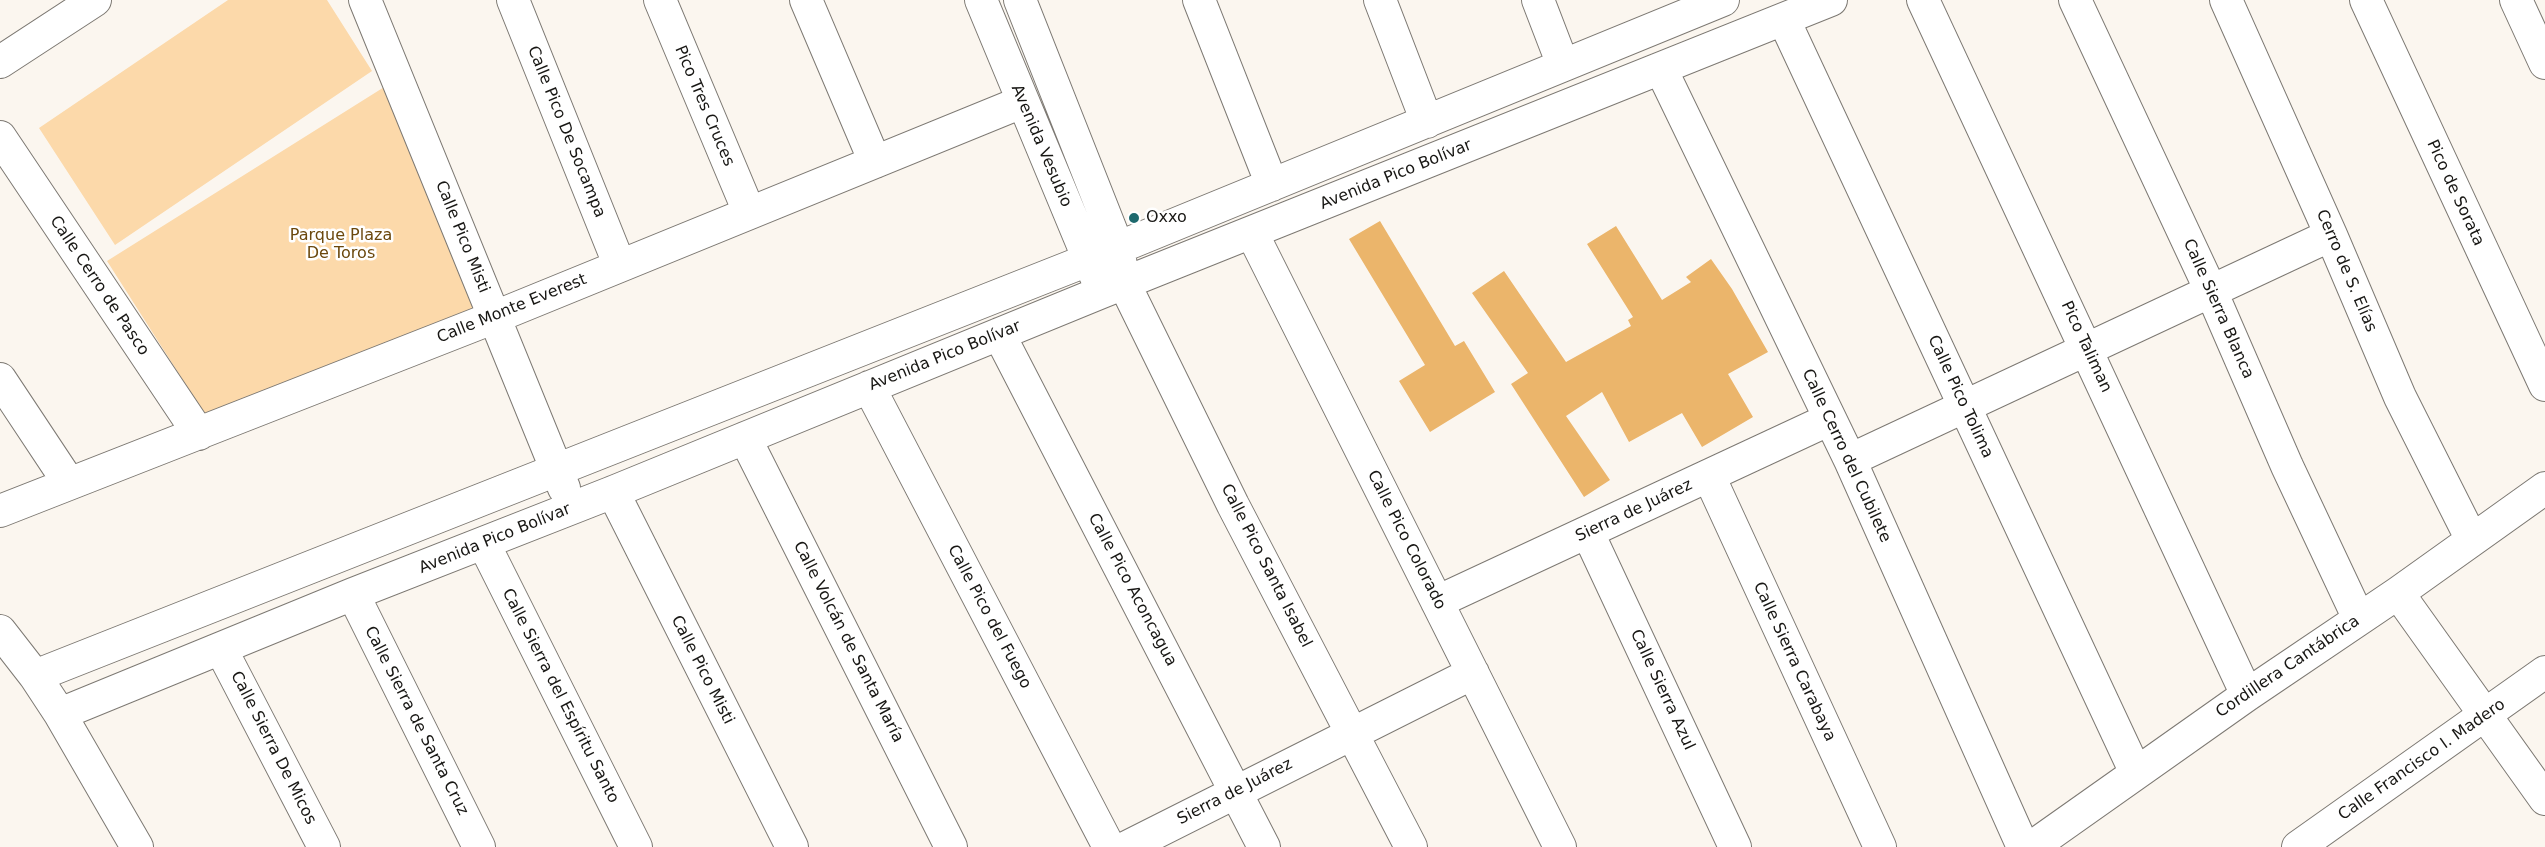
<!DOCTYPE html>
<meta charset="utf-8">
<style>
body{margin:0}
canvas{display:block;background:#fbf6ef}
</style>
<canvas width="2545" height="847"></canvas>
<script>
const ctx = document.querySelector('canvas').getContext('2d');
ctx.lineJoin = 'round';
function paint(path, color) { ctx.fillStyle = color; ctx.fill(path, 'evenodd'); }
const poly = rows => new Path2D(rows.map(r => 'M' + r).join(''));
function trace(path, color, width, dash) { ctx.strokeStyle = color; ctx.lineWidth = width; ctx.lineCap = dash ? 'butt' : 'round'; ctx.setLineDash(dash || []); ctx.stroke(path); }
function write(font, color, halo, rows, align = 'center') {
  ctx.font = font + ' "DejaVu Sans",sans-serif'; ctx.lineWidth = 5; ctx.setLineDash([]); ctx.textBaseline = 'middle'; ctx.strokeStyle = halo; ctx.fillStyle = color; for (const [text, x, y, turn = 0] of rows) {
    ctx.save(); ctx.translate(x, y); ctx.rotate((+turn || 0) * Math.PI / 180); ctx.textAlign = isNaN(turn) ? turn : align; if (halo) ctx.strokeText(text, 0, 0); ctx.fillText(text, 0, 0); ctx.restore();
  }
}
paint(poly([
 [228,0,327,0,372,71,115,245,39,128],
 [397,79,486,308,207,418,107,261]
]), '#fcd9aa');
paint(poly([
 [1380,221,1455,346,1464,341,1495,392,1430,432,1399,381,1425,365,1349,239],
 [1616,226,1662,300,1691,282,1686,277,1711,259,1732,289,1768,352,1728,374,1753,417,1702,447,1682,413,1629,442,1602,392,1566,416,1610,480,1584,497,1511,384,1528,373,1472,293,1504,271,1566,362,1631,326,1628,320,1633,317,1587,244]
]), '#ebb56b');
const minor = poly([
 [365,0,564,488],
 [513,0,619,264],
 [660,0,749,212],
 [806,0,875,162],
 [981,0,1097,279],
 [1020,0,1118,248,1124,283,1233,505,1411,847],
 [1199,0,1272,185],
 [1380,0,1427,122],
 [1538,0,1563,65],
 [1923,0,2247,695],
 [2075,0,2211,291,2287,466,2359,619],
 [2226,0,2331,235,2400,397,2472,540],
 [2366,0,2545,385],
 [2516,0,2545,63],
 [1784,20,2136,773],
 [0,62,95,0],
 [1661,69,1850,460,2023,847],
 [0,137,199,434],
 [1252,233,1560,847],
 [999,334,1264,847],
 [0,379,69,483],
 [869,387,1109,847],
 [745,438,951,847],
 [1850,460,2331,235],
 [1709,476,1880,847],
 [613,492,792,847],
 [0,511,495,317,1022,102],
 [1588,533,1735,847],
 [484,544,636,847],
 [2398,593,2545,799],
 [353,594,479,847],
 [1437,602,1830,419],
 [0,631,35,676,60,714,137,847],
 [221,649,324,847],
 [35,676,1088,260,1723,0],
 [60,714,353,594,613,492,1102,292,1831,0],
 [1127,847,1473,673],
 [2032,847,2247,695,2398,593,2545,488],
 [2298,847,2545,672]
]);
trace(minor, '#7d7973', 34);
trace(minor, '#fff', 32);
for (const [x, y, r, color] of [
 [1134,218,6,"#1d696d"]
]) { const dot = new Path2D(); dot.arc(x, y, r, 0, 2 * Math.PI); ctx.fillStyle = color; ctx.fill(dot); trace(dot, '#fff', 2); }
write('16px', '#181714', '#fff', [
 ["Pico Tres Cruces",704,106,67],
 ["Calle Pico De Socampa",566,132,68],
 ["Avenida Vesubio",1041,146,67],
 ["Avenida Pico Bolívar",1396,175,-22],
 ["Pico de Sorata",2455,193,65],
 ["Calle Pico Misti",462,237,68],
 ["Cerro de S. Elías",2346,271,67],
 ["Calle Cerro de Pasco",99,286,56],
 ["Calle Monte Everest",512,309,-22],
 ["Calle Sierra Blanca",2218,309,66],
 ["Pico Taliman",2086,347,65],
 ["Avenida Pico Bolívar",945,356,-22],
 ["Calle Pico Tolima",1960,397,65],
 ["Calle Cerro del Cubilete",1846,456,65],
 ["Sierra de Juárez",1634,511,-25],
 ["Avenida Pico Bolívar",495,539,-22],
 ["Calle Pico Colorado",1406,540,63],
 ["Calle Pico Santa Isabel",1266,566,63],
 ["Calle Pico Aconcagua",1132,590,62],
 ["Calle Pico del Fuego",989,617,62],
 ["Calle Volcán de Santa María",848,642,63],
 ["Calle Sierra Carabaya",1794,662,65],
 ["Cordillera Cantábrica",2288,667,-34],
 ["Calle Pico Misti",702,670,63],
 ["Calle Sierra Azul",1662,690,65],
 ["Calle Sierra del Espíritu Santo",560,696,63],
 ["Calle Sierra de Santa Cruz",416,721,63],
 ["Calle Sierra De Micos",273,748,63],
 ["Calle Francisco I. Madero",2422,760,-35],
 ["Sierra de Juárez",1235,792,-27]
]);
write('16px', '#181714', '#fff', [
 ["Oxxo",1146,218]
], 'left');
write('16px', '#6b480d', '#fff', [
 ["Parque Plaza",341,236],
 ["De Toros",341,254]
]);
</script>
